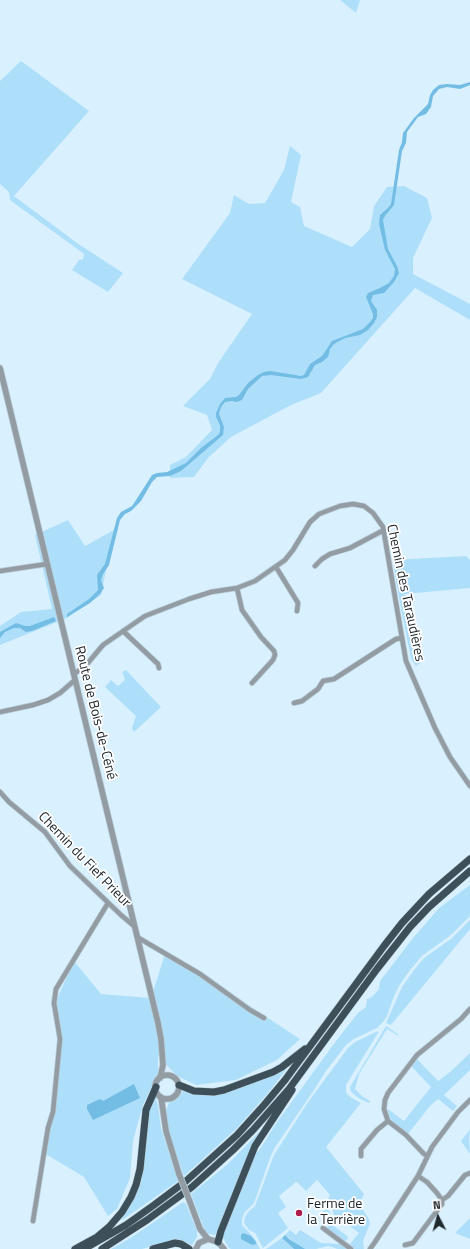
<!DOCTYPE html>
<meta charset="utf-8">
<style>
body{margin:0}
#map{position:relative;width:470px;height:1249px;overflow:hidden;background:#d9f1ff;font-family:"Titillium Web",sans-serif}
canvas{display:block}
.north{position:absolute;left:418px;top:1197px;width:40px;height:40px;-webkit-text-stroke:3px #fff;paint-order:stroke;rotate:354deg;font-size:11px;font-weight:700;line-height:16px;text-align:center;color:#20292e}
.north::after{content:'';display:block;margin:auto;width:14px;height:18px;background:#20292e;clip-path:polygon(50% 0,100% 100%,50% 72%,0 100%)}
</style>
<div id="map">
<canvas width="470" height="1249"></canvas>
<div class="north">N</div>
</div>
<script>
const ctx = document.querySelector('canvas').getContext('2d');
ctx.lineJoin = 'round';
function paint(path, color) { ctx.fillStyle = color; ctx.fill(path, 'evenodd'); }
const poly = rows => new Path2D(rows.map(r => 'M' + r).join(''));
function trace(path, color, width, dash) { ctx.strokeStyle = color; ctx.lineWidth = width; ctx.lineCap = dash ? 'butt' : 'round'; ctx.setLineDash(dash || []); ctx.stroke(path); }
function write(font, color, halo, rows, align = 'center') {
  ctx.font = font + ' "Titillium Web",sans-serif'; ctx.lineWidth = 3.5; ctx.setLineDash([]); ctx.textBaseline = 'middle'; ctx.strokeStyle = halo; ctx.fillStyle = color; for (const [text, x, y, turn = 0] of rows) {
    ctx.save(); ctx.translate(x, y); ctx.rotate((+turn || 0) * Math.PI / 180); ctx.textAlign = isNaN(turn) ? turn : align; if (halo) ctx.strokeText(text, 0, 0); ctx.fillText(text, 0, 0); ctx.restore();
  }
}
paint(poly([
 [340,0,360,0,356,13],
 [21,61,89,111,14,196,77,243,123,273,108,292,72,270,79,260,83,259,84,254,10,200,9,192,0,184,0,81],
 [290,146,301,155,291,202,300,207,304,226,352,247,370,229,374,206,387,187,404,186,427,198,432,218,413,258,413,274,470,304,470,320,415,288,321,393,291,405,231,437,209,457,194,477,170,478,170,465,186,457,212,430,207,415,183,406,210,379,218,363,252,314,182,279,230,213,234,195,249,204,265,203,284,170],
 [68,520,85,546,114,530,101,595,67,618,0,645,0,626,21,612,52,609,35,535],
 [466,556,470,560,470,588,405,594,404,601,420,663,416,666,411,659,396,582,393,560],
 [126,670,161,707,134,732,132,728,136,716,105,687,111,680,118,686,125,680,122,672],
 [470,885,470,916,451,935,422,956,410,970,399,986,393,999,387,1016,383,1022,377,1028,354,1039,346,1045,326,1071,314,1090,274,1149,270,1158,254,1203,244,1213,242,1219,242,1225,255,1239,260,1249,231,1249,229,1248,223,1238,222,1233,254,1156,260,1149,277,1122,339,1037,358,1013,366,1007,367,999,372,997,379,989,380,981,413,938,439,908],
 [470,920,470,929,391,1025,386,1023,402,987,414,970,424,958,452,938],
 [166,951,300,1039,277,1060,236,1080,196,1085,177,1076,158,1056,158,1074,143,1105,133,1141,130,1178,117,1209,108,1216,84,1177,44,1153,61,1052,56,1001,74,961,101,994,151,998],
 [386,1026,399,1035,397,1035,387,1029,359,1074,355,1089,362,1096,370,1101,369,1103,360,1099,351,1092,350,1087],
 [378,1031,378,1033,346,1085,346,1091,347,1094,352,1098,361,1103,326,1147,364,1194,361,1200,361,1207,369,1219,370,1224,363,1241,364,1249,355,1249,350,1244,359,1233,338,1217,334,1216,332,1207,328,1201,328,1199,330,1195,317,1180,306,1191,298,1183,296,1182,279,1196,286,1207,278,1213,288,1228,263,1248,255,1233,249,1230,244,1223,245,1217,248,1212,255,1206,274,1155,308,1102,348,1048,355,1042],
 [470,1053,470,1070,444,1095,457,1106,453,1111,438,1099,430,1106,408,1134,394,1123,389,1116,388,1109,404,1121,431,1087,411,1066,417,1059,438,1081,449,1073],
 [291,1063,269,1092,236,1129,184,1176,170,1138,165,1112,169,1103,177,1099,183,1091,201,1094,219,1093],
 [155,1095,158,1106,161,1128,178,1181,121,1221,141,1183,145,1157,146,1122,151,1102],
 [264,1127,254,1141,217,1232,215,1235,209,1234,205,1231,191,1194,229,1163],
 [470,1129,469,1138,470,1154,461,1141],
 [183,1202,186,1204,197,1231,197,1237,192,1245,182,1241,167,1242,142,1249,111,1249,132,1237],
 [328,1208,330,1213,326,1221,321,1213],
 [470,1218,470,1239,455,1233],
 [331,1224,347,1236,348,1238,347,1240,345,1241,327,1228,328,1225],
 [290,1230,296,1235,300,1230,321,1243,342,1244,348,1249,337,1249,335,1248,328,1246,316,1249,303,1249,285,1235],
 [282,1238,294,1249,266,1249]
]), '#aedffa');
paint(poly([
 [470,82,470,85,460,89,447,87,439,89,433,96,431,107,426,114,418,117,407,132,406,143,402,151,394,205,385,216,383,220,388,249,397,266,399,273,394,282,384,293,373,295,371,301,377,310,377,317,374,323,368,330,360,335,345,338,334,344,330,349,328,357,322,362,315,365,308,377,301,379,271,375,262,376,248,389,242,400,237,402,232,401,225,402,221,407,219,414,224,427,223,435,181,471,170,476,157,477,152,482,141,501,131,511,125,514,120,520,109,565,103,574,101,580,104,588,100,594,90,603,67,617,67,614,89,599,98,590,97,575,105,564,117,518,121,512,132,506,136,500,152,475,157,473,167,472,186,463,201,448,218,435,220,432,220,425,216,417,216,413,220,404,225,398,236,397,239,395,248,383,258,375,264,372,270,371,301,376,304,375,310,364,322,356,332,341,363,329,370,322,373,318,373,314,366,297,368,293,380,288,389,283,394,276,395,269,385,250,379,224,380,215,388,208,391,204,399,150,402,142,403,133,414,118,428,104,430,95,433,90,439,85,447,84,460,85],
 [54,617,56,621,32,631,26,632,20,628,14,628,5,632,0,638,0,632,16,623,25,626,30,626],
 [134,1084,140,1098,93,1120,87,1109,87,1105,100,1099,103,1101],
 [243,1233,251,1236,256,1242,256,1244,252,1245,241,1239,241,1235],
 [285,1235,289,1239,305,1249,294,1249,282,1238]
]), '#73bde5');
const minor = poly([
 [315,566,322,559,330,554,350,548,384,530],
 [276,567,298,603,297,611],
 [0,571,47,564],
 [237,588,242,610,261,637,274,651,275,655,273,660,252,683],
 [123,631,158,664,159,668],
 [73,673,77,672,87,664,103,645,145,616,189,599,211,592,237,588,255,581,285,560,293,550,310,522,319,514,340,506,353,504,364,506,373,513,383,527,402,638,406,661,435,728,450,757,470,786],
 [294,703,302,701,318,689,323,681,334,679,396,639,402,638],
 [0,712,33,705,48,700,60,693,75,680],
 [0,792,9,802,45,832,70,866,121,915,134,926],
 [137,937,200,974,250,1010,264,1018],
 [361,1156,361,1149,377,1130,388,1121],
 [427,1156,423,1153,406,1135,388,1121,384,1109,385,1100,388,1093,417,1055,461,1019,470,1009],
 [442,1200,448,1196,465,1175,470,1173],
 [33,1221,48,1128,53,1112,60,1039,54,1003,56,989,108,903],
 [323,1228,351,1249],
 [405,1245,413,1243,442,1204,442,1200,437,1193,427,1182,418,1176],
 [370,1249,375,1242,418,1176,432,1147,458,1112,470,1100]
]);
const tertiary = poly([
 [0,368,158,1023,161,1039,163,1065,160,1078],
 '155 1087a12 12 0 1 1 24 0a12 12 0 1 1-24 0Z',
 [161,1097,166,1131,179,1174],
 [190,1202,200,1229,208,1239],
 [196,1249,199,1243,208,1239,218,1242,224,1249]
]);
const trunk = poly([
 [179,1085,194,1091,214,1092,224,1090,273,1072,282,1067,305,1049],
 [218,1242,221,1231,255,1146,292,1090],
 [75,1249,97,1237,109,1227,122,1212,131,1197,136,1185,140,1169,146,1110,156,1087],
 [84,1249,126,1225,154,1205,186,1181,237,1135,264,1105,285,1080,384,946,402,923,429,894,470,859],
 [102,1249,147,1220,192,1187,233,1150,253,1130,289,1089,377,969,410,927,429,907,470,871],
 [153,1249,175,1243,181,1244,189,1249]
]);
trace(minor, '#b8cdd9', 6);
trace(tertiary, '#b8cdd9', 7);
trace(trunk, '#b8cdd9', 8);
trace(minor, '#939ca2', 4.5);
trace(tertiary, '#939ca2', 5.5);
trace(trunk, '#3d505a', 7);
const tertiaryBridge = poly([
 [179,1174,190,1202]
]);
trace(tertiaryBridge, '#b8cdd9', 7, []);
trace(tertiaryBridge, '#939ca2', 5.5);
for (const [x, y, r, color] of [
 [299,1213,4,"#ad1b4b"]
]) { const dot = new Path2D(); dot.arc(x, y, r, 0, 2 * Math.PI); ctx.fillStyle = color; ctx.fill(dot); trace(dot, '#fff', 1.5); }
write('14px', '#20292e', '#fff', [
 ["Chemin des Taraudières",405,593,78],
 ["Route de Bois-de-Céné",95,713,76],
 ["Chemin du Fief Prieur",84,860,46]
]);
write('14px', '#20292e', '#fff', [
 ["Ferme de",307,1205],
 ["la Terrière",307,1221]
], 'left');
</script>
